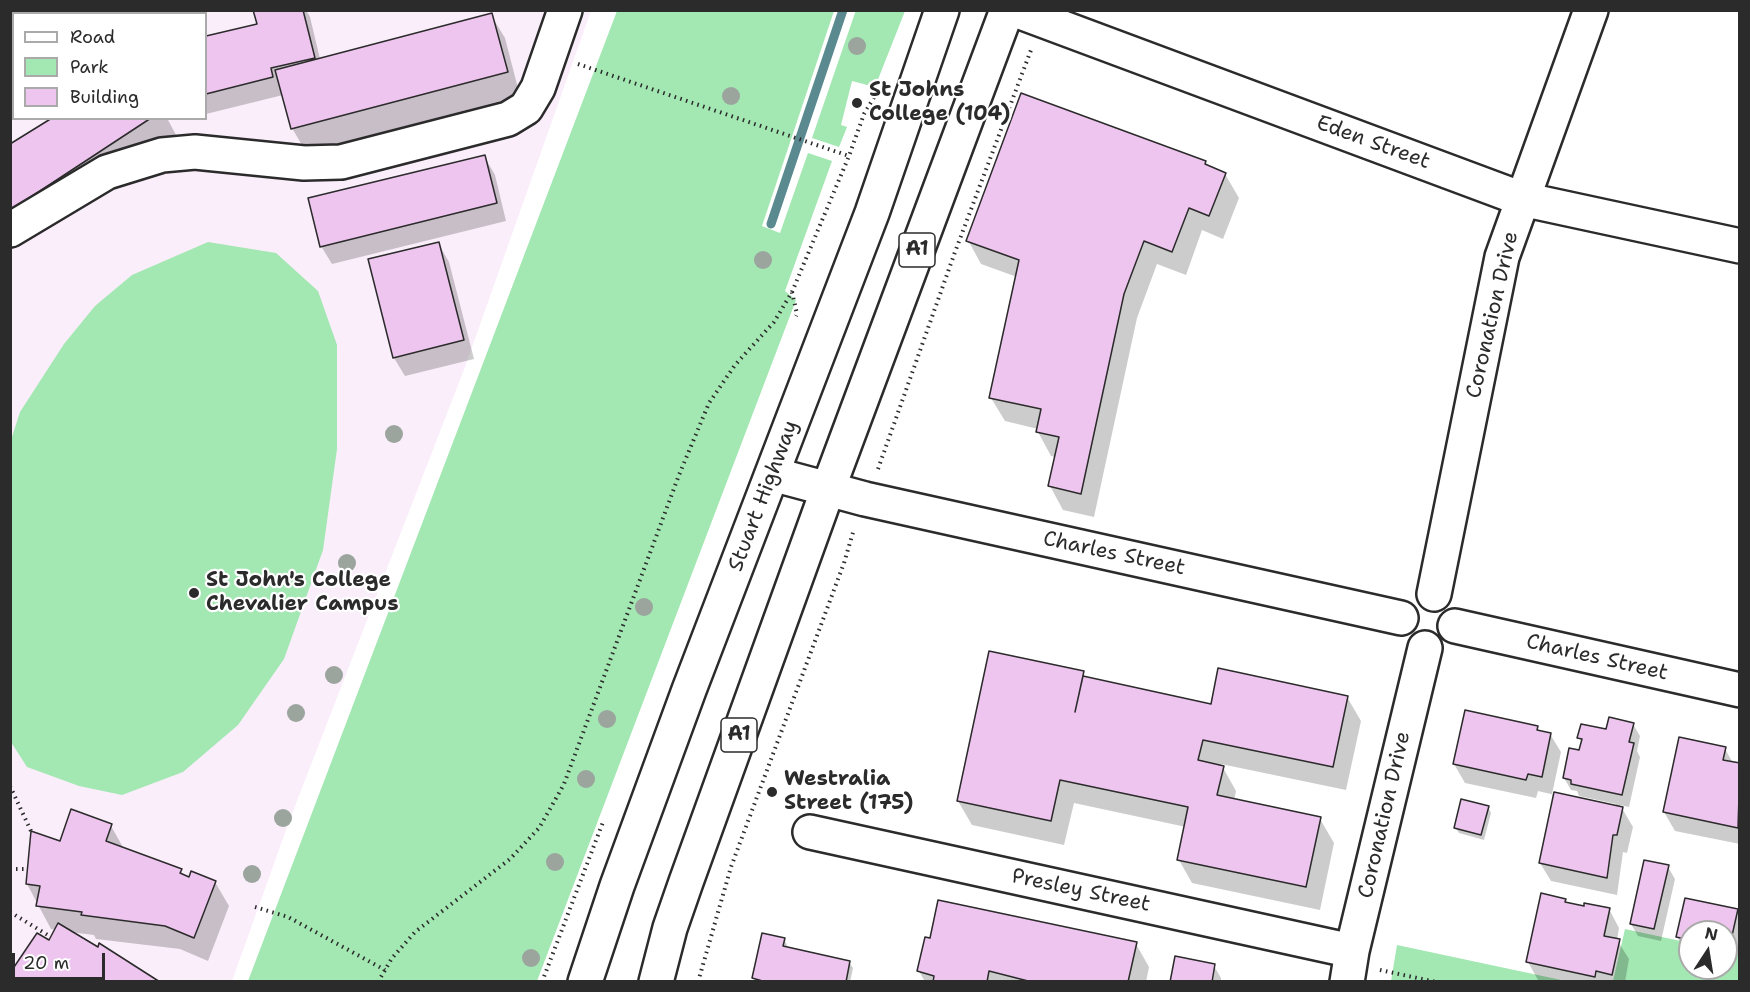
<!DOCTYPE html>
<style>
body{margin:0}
#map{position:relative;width:1750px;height:992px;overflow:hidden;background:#fff;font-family:"Shantell Sans",sans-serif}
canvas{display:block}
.frame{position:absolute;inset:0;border:12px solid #2b2b2b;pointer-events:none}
.legend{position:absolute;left:12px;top:12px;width:195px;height:108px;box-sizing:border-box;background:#fff;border:2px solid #aaa;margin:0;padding:8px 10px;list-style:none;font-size:18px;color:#2b2b2b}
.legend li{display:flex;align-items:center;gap:12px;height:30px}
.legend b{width:30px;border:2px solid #aaa}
.north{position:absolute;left:1678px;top:920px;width:60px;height:60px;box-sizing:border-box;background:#fff;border:2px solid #aaa;border-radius:50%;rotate:12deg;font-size:16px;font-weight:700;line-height:24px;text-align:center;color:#2b2b2b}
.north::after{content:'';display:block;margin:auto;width:21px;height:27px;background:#2b2b2b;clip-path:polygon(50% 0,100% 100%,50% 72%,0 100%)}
.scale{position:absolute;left:12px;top:953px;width:93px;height:27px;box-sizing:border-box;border:3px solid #2b2b2b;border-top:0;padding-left:8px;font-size:18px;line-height:21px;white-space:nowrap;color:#2b2b2b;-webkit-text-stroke:4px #fff;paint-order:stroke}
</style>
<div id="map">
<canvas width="1750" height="992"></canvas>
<div class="frame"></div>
<ul class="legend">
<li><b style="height:8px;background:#fff"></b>Road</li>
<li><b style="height:16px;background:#a3e7b2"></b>Park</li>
<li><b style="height:16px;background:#eec5ee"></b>Building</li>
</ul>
<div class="north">N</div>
<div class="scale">20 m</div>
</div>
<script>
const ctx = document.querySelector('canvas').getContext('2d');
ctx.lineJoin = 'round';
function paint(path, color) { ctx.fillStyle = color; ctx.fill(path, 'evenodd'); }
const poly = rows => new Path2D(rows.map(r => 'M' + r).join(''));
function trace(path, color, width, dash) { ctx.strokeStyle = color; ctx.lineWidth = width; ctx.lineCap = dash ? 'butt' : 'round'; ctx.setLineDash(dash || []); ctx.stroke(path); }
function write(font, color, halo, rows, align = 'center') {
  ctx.font = font + ' "Shantell Sans",sans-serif'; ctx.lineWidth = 4.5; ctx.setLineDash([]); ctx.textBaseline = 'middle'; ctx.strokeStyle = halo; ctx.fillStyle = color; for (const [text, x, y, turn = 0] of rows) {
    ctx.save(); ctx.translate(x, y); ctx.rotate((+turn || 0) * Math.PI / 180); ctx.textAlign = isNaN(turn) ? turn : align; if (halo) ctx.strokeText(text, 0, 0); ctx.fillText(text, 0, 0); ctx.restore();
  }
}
paint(poly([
 [10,11,591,11,465,367,290,819,232,981,11,981],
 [14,14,206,14,206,118,14,118]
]), '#faeefa');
paint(poly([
 [856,10,905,11,875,87,852,81,841,125,847,127,839,147,812,138],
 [617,11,834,11,762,226,780,233,808,153,832,161,785,291,796,300,537,981,248,981],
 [208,242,276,253,318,291,337,345,337,449,323,550,284,659,238,725,183,772,122,795,79,786,27,767,11,742,11,440,20,412,64,344,95,306,132,275],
 [1625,929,1690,943,1690,968,1726,968,1726,951,1739,954,1739,981,1613,981],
 [1397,945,1566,981,1391,981]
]), '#a3e7b2');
paint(poly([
 [109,10,174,10,169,14,111,14],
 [255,10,306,10,310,17,320,59,491,15,505,38,520,96,306,152,292,128,283,95,206,114,206,38,259,25],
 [55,118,167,118,176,135,26,233,10,212,10,146],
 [484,156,495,175,506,221,332,264,321,246],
 [1205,162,1207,166,1225,174,1239,198,1223,239,1202,230,1186,275,1157,264,1137,318,1094,517,1063,510,1050,486,1056,457,1051,456,1038,432,1038,429,1005,421,991,398,1017,277,981,264,968,240],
 [438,243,449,262,474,359,405,376,394,358],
 [1083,673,1086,679,1212,705,1347,697,1361,721,1346,790,1221,764,1236,791,1234,801,1320,819,1334,843,1320,910,1192,883,1179,860,1186,827,1074,803,1064,845,972,825,958,801],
 [1633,724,1640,736,1637,751,1640,757,1629,807,1620,805,1633,827,1627,853,1623,852,1617,895,1551,881,1540,863,1555,795,1538,791,1536,798,1465,783,1454,764,1537,728,1539,731,1550,734,1561,752,1552,794,1616,807,1616,804,1579,796,1577,791,1571,790,1564,778,1580,752,1583,744,1579,737],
 [1725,749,1733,763,1740,765,1740,844,1675,831,1664,812],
 [1488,807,1491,813,1484,840,1459,833,1455,827],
 [111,826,124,849,181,871,185,877,215,882,229,906,208,961,180,949,96,939,94,935,70,932,157,982,11,982,10,976,50,942,56,930,51,929,27,884,61,843],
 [1668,867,1675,879,1661,941,1638,936,1631,924],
 [1565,900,1567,904,1609,909,1619,928,1617,940,1629,959,1625,982,1538,980,1528,962],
 [1737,911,1740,915,1740,945,1736,961,1726,959,1726,932,1690,932,1690,951,1685,949,1677,937],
 [784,939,787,945,786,948,849,962,853,968,850,982,756,982,754,978],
 [1136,944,1149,967,1146,982,925,982,919,971],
 [1214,966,1221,978,1221,982,1171,982]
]), '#0003');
trace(poly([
 [771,224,843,10]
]), '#5a8a90', 9);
const building = poly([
 [108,10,134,10,130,14,110,14,108,10],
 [253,10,303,10,315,58,271,68,273,77,206,94,206,36,257,24,253,10],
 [492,13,508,72,291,129,275,70,492,13],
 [1021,93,1206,161,1205,164,1226,173,1209,216,1189,208,1172,252,1144,241,1124,294,1081,494,1048,486,1059,437,1036,432,1041,409,989,398,1019,260,966,241,1021,93],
 [52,118,151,118,11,210,10,144,52,118],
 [485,155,497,203,320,247,308,198,485,155],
 [439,242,464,340,393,358,368,259,439,242],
 [989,651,1084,671,1075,712,1083,676,1211,704,1218,668,1348,696,1333,767,1203,740,1198,760,1224,766,1217,795,1321,817,1306,887,1177,860,1188,807,1060,780,1051,821,957,801,989,651],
 [1465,710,1538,726,1537,730,1551,733,1542,777,1528,774,1526,780,1453,764,1465,710],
 [1609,717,1634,723,1629,742,1634,743,1622,795,1571,784,1571,780,1563,778,1569,748,1579,750,1582,739,1577,738,1581,724,1606,729,1609,717],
 [1679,737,1726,747,1723,760,1740,763,1738,828,1663,812,1679,737],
 [1554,792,1623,807,1617,835,1613,835,1607,878,1539,863,1554,792],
 [1461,799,1489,806,1481,835,1454,828,1461,799],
 [71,809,112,824,106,841,182,869,180,873,189,877,191,871,216,881,194,938,165,926,81,915,82,912,36,906,40,886,26,884,31,831,60,841,71,809],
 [1644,860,1669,865,1654,929,1630,924,1644,860],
 [1541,893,1566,899,1565,902,1584,906,1584,903,1610,908,1604,936,1620,939,1612,975,1596,971,1595,977,1526,962,1541,893],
 [1685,898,1738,909,1729,949,1726,948,1726,932,1690,932,1690,940,1676,937,1685,898],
 [938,900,1137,942,1128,982,1032,982,989,971,987,982,933,982,934,976,917,971,925,937,930,938,938,900],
 [58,923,98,947,99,943,160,982,19,982,10,979,10,973,37,933,49,940,58,923],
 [762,933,785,938,783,946,850,961,846,982,766,982,752,978,762,933],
 [1175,956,1215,964,1212,982,1170,982,1175,956]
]);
paint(building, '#eec5ee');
trace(building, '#2b2b2b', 1.5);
const minor = poly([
 [1015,10,1522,199,1740,246],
 [10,230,107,172,162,155,195,152,304,163,341,162,508,119,526,108,538,88,565,10],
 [828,489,865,499,1401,618],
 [1434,594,1502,257,1591,10],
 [1455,626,1740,690],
 [810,832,1352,951],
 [1347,982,1352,951,1425,648]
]);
const highway = poly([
 [772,474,828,489],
 [585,982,617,886,689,690,872,213,942,10],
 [656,982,670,928,686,882,828,489,1007,10]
]);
trace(minor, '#2b2b2b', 38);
trace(highway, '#2b2b2b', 38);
trace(poly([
 [578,64,849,156],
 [792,292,797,314,796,316],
 [878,469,955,252,1031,50],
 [10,786,31,831],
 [10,869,27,869],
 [255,907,288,917,385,970],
 [10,912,51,937],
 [1380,970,1436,982],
 [378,982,392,958,415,932,510,859,539,828,550,809,564,784,679,475,709,403,735,365,774,322,792,292,849,156,864,114,878,91],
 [542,982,603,822],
 [698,982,731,867,844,563,854,529]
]), '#2b2b2b', 4, [1.5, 4.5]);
trace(minor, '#fff', 33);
trace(highway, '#fff', 33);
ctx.fillStyle = '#9ba49d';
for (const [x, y] of [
 [857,46],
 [731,96],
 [763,260],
 [394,434],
 [347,563],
 [644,607],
 [334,675],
 [296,713],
 [607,719],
 [586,779],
 [283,818],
 [555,862],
 [252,874],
 [531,958]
]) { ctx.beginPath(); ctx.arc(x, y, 9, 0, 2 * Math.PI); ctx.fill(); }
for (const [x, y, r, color] of [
 [857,103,6,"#2b2b2b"],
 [194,593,6,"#2b2b2b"],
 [772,792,6,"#2b2b2b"]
]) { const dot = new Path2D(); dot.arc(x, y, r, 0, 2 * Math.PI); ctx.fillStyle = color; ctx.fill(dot); trace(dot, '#fff', 2); }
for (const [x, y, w] of [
 [917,250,36],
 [739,735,36]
]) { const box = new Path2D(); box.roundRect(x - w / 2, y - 17, w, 34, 4.5); ctx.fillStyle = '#fff'; ctx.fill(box); trace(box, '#2b2b2b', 1.5); }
write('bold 20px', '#2b2b2b', null, [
 ["A1",917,250],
 ["A1",739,735]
]);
write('bold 21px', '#2b2b2b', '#fff', [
 ["St Johns",869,91],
 ["College (104)",869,115],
 ["St John's College",206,581],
 ["Chevalier Campus",206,605],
 ["Westralia",784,780],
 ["Street (175)",784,804]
], 'left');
write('21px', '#2b2b2b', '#fff', [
 ["Eden Street",1373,143,20],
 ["Coronation Drive",1493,315,-77],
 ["Stuart Highway",764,496,-69],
 ["Charles Street",1114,554,12],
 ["Charles Street",1597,658,13],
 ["Coronation Drive",1385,815,-77],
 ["Presley Street",1081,891,12]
]);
</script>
